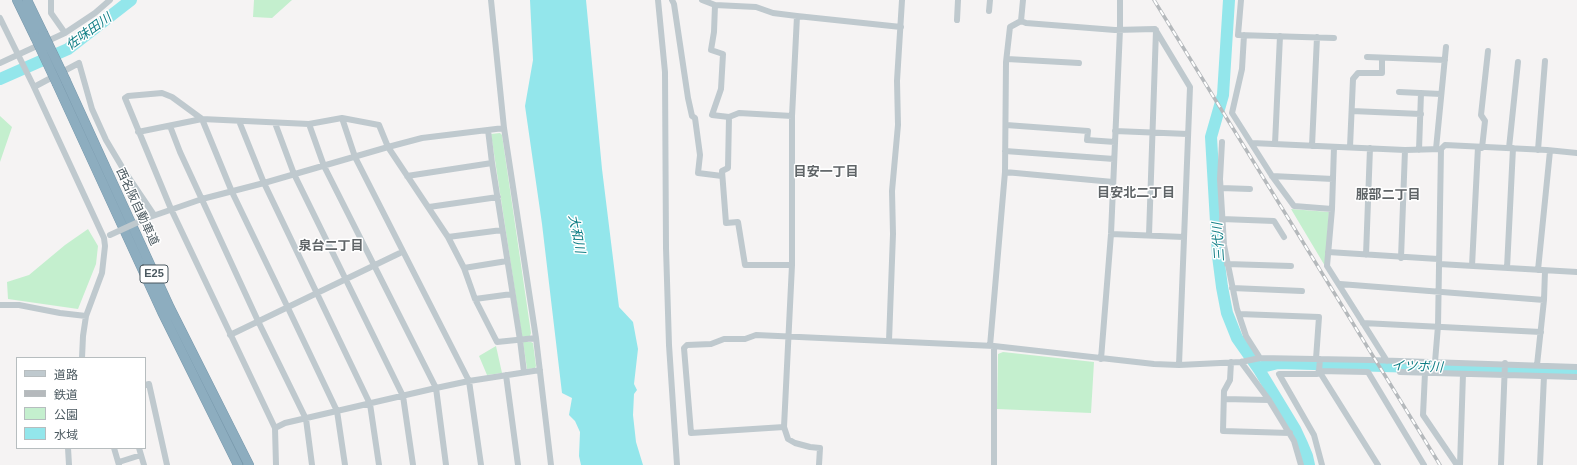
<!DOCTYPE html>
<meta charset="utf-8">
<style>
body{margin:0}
#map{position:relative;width:1577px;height:465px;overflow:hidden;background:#f5f3f3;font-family:Arial,"Noto Sans JP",sans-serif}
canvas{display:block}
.legend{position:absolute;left:16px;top:357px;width:130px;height:92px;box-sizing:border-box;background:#fff;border:1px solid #b7bdbf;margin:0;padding:5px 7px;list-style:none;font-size:12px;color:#4b5960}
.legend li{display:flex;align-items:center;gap:8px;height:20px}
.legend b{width:20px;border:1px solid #b7bdbf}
</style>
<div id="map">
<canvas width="1577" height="465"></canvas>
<ul class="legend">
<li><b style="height:5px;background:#bfc9ce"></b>道路</li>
<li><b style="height:5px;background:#b5b9bc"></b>鉄道</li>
<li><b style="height:11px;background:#c4efce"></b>公園</li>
<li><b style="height:11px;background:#93e6eb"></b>水域</li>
</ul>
</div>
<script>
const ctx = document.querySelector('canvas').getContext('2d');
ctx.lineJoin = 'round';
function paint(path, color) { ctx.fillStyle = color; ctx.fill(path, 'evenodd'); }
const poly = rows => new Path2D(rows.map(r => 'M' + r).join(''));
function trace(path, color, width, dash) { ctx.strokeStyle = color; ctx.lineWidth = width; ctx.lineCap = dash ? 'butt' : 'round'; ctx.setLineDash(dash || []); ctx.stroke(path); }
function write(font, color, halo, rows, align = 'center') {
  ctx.font = font + ' Arial,"Noto Sans JP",sans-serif'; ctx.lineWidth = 3; ctx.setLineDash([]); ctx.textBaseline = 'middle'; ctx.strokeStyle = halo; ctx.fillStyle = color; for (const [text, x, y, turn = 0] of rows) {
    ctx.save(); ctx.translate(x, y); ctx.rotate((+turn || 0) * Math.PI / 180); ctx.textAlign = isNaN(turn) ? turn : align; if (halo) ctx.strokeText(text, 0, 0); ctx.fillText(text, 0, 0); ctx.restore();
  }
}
paint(poly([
 [254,0,292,0,272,18,253,17],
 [0,116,12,127,0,162],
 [500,133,502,135,531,333,530,336,522,337,491,134],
 [1291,209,1329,212,1325,266],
 [88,229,98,246,96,264,78,309,8,299,7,282,29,275,65,245],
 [523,342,531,342,533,343,536,366,535,368,527,369],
 [496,346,502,373,487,375,479,356],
 [1003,352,1094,362,1091,413,997,409,998,354]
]), '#c4efce');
paint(poly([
 [530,0,586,0,602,169,619,307,633,322,638,349,634,384,637,390,634,394,633,415,636,442,643,465,581,465,579,456,580,432,575,421,569,415,572,398,562,393,542,224,525,106,533,60]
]), '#93e6eb');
trace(poly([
 [1229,0,1223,95,1211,137,1218,256,1222,287,1227,313,1237,338,1258,368,1295,429,1302,444,1307,456,1309,465],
 [0,79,68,49,131,0],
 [1258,368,1278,363,1525,370,1577,374]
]), '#93e6eb', 12);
const highway = poly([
 [17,0,35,37],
 [27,0,43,33],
 [66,81,170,308,249,465],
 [57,84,162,312,238,465]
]);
trace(highway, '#7898ab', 10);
trace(poly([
 [51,0,51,13,65,33],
 [491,0,504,128,536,338,551,465],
 [658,0,665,72,666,248,669,345,677,465],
 [672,0,674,4,688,98,692,116,695,118,700,155,698,173,722,176],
 [702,0,715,5,756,7,773,13,797,16,901,27],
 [1241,0,1238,35,1334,38],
 [715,5,714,32,711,50,723,54,721,89,712,115,729,117,739,113,792,116],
 [989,11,990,0],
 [797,16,792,116,792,265,784,427,788,439,795,443,810,447,820,448,819,465],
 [0,18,34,87,104,238,105,246,102,273,86,316,83,336,82,358],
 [957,20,958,0],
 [1021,21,1023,0],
 [1244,35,1242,69,1232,113,1272,176,1294,206,1332,209],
 [1367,57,1445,60],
 [1007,59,1079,63],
 [0,63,65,33,95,13,110,0],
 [34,87,79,63,92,109,106,140,125,172,154,215],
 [1399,92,1441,94],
 [1352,111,1421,114],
 [729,117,728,168,722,171,726,223,738,222,745,265,792,265],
 [342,118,355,157,469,381,481,465],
 [239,121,264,183,370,404,379,465],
 [275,123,294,174,403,396,413,465],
 [309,124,324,166,436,388,446,465],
 [1006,125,1088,131,1087,140,1115,142],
 [170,126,180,152,258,321,306,419,312,465],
 [488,130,492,163,520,340,524,372],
 [1115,131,1188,134],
 [138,132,202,119,232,192,288,308,337,411,345,465],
 [1222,142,1220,179,1224,245,1237,309,1246,336,1260,358],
 [1252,143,1405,150,1441,149,1445,145,1547,150,1577,153],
 [1275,144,1280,36],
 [1312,146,1317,37],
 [1334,147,1332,209,1327,266,1387,361],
 [1350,147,1353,79,1358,73,1382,73,1382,58],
 [1482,148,1485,121,1481,115,1488,51],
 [1509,148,1518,62],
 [1436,149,1446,47],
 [1419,150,1421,93],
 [1538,150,1545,61],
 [1005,151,1114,159],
 [1005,172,1113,182],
 [407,176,492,163],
 [1272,176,1333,179],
 [1221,188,1250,189],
 [429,207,498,197],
 [147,218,202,199,264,183,388,147,422,138,504,128],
 [1222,219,1274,221,1284,237],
 [1111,234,1184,237],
 [1149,235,1156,30],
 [448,237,502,230],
 [1328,252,1438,259],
 [1366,255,1370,148],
 [1401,258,1405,150],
 [1227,264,1291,266],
 [1439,264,1577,272],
 [1472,266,1478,147],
 [464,268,507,261],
 [1507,268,1513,148],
 [1538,270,1550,151],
 [1340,284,1544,300],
 [1232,288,1302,291],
 [475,299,512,294],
 [0,305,19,305,60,313,86,316],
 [1239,314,1319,317,1316,359],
 [1363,323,1541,332],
 [230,335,402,252],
 [889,341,893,234,892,191,898,125,897,81,902,0],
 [990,346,1005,172,1006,62,1010,27,1021,21,1026,23,1115,30,1155,29,1190,87,1179,365],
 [994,346,994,465],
 [1101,359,1111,234,1120,29,1120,0],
 [1320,359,1319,371,1378,465],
 [1231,362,1230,380,1224,391,1223,431,1290,433],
 [1241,362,1269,400,1294,441,1301,465],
 [1435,362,1438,326,1441,149],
 [1537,365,1544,300,1545,271],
 [1400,372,1577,377],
 [1425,373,1423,415,1457,465],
 [506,375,518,465],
 [145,385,149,384,167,465],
 [1224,399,1269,400],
 [784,427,691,433,684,348,687,345,711,344,724,339,745,339,756,335,994,346,1154,364,1179,365,1241,362,1260,358,1370,360,1577,367],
 [275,428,285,423,436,388,469,381,540,370],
 [68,448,69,465],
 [114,448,119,465],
 [139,448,144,465],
 [119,462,141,455],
 [276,465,275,428,171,209,125,98,128,96,162,93,172,97,202,119,309,124,342,118,379,125,388,147,448,237,464,268,475,299,497,342,536,338],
 [1322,465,1314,435,1279,374,1317,374,1319,371,1368,372,1424,465],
 [1460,465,1463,374],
 [1501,465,1505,363],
 [1540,465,1544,376]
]), '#bfc9ce', 6);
trace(highway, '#8dadbf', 9);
const rail = poly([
 [1154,0,1440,465]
]);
trace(rail, '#b5b9bc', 3.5);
trace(rail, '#fff', 2, [6]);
const highwayBridge = poly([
 [43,33,66,81],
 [35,37,57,84]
]);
trace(highwayBridge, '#7898ab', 10, []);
trace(poly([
 [110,235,147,218]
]), '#bfc9ce', 6);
trace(highwayBridge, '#8dadbf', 9);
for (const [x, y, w] of [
 [154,274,28]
]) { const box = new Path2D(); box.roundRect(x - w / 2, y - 9, w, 18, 3); ctx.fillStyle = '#fff'; ctx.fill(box); trace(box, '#4b5960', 1); }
write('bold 11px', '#4b5960', null, [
 ["E25",154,274]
]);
write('12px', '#4b5960', '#fff', [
 ["西名阪自動車道",137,207,65]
]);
write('italic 13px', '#117f86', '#fff', [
 ["佐味田川",89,32,-36],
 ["大和川",576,234,79],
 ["三代川",1219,242,-94],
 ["イツボ川",1417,367,2]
]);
write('bold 13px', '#5f6467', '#fff', [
 ["目安一丁目",826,172],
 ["目安北二丁目",1136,193],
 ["服部二丁目",1388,195],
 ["泉台二丁目",331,246]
]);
</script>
